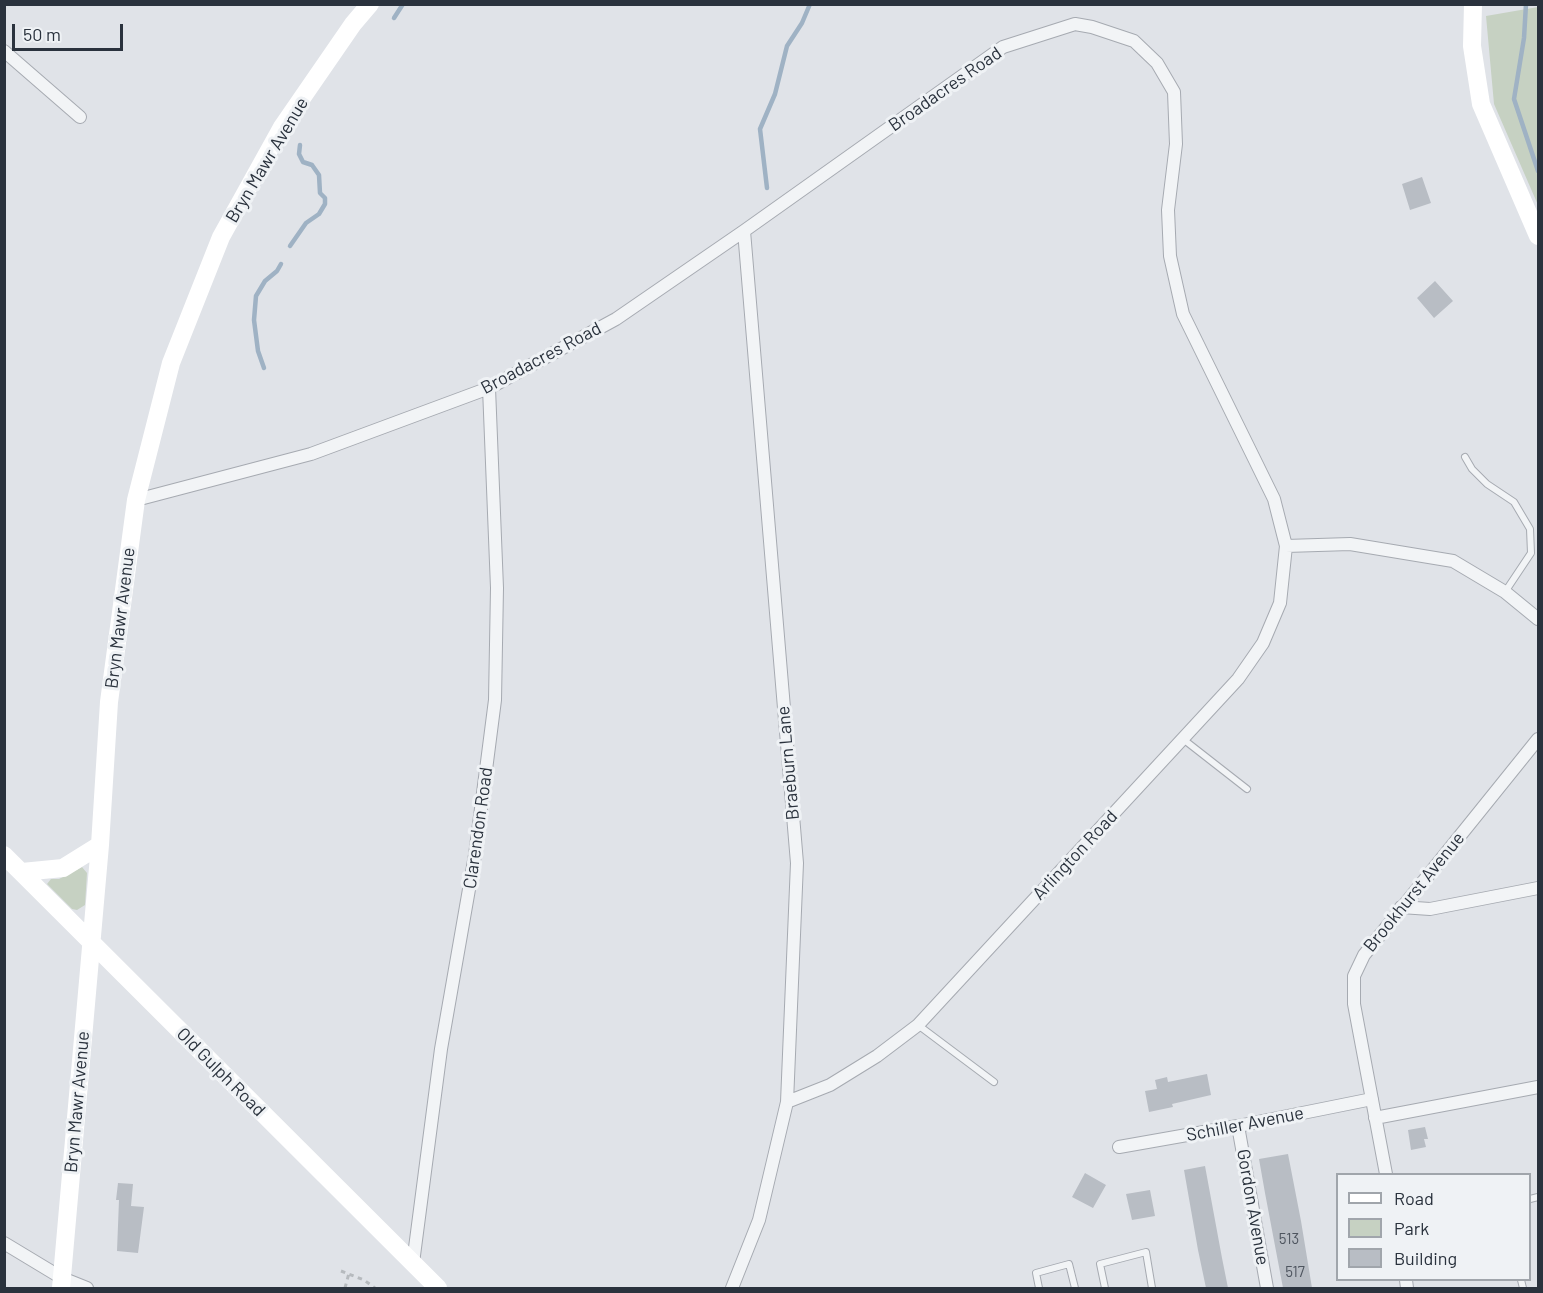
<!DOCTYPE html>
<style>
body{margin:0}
#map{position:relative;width:1543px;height:1293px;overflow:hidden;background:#e0e3e8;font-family:Barlow,sans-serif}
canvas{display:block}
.frame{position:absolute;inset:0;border:6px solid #2a323d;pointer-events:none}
.legend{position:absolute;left:1336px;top:1173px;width:195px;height:108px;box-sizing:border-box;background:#eff2f5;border:2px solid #a0a5ab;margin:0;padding:8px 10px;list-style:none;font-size:18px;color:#2a323d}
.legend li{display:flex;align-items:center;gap:12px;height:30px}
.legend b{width:30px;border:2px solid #a0a5ab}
.scale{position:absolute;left:12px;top:24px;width:111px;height:27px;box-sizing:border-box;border:3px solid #2a323d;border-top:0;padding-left:8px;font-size:18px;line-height:21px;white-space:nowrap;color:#2a323d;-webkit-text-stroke:4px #eff2f5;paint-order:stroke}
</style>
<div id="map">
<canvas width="1543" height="1293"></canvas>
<div class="frame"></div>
<ul class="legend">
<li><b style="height:8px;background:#fff"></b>Road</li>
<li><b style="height:16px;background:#c6d1c2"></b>Park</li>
<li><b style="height:16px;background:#b8bdc4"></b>Building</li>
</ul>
<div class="scale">50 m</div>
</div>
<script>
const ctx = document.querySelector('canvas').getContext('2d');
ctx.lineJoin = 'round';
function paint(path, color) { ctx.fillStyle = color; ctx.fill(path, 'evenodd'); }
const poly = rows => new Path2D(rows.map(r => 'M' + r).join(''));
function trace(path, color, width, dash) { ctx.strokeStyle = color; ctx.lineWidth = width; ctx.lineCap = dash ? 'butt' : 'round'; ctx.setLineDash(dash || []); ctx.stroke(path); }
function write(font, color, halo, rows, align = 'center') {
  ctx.font = font + ' Barlow,sans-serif'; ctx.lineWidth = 6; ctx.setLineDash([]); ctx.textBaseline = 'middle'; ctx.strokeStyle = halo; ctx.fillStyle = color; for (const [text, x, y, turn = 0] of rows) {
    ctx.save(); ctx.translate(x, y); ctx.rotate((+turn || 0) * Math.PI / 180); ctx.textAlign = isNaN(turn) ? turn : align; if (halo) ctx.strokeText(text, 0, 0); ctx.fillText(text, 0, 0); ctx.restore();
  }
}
paint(poly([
 [1538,7,1538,205,1494,104,1486,16],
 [82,867,87,873,85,905,77,910,72,909,47,884,51,879,59,879]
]), '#c6d1c2');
trace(poly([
 [1526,4,1524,38,1514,99,1538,171],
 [394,18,403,4],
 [767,188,760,129,775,94,787,46,802,23,810,4],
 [290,246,306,223,319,214,325,204,325,198,320,193,319,175,312,165,303,162,299,154,300,145],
 [264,368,258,351,254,320,256,296,265,281,277,271,281,264]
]), '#9fb2c4', 4.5);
paint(poly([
 [1422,177,1431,203,1410,210,1402,184],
 [1435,281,1453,301,1434,318,1417,298],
 [1207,1074,1211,1095,1172,1104,1173,1107,1149,1112,1145,1091,1157,1089,1155,1080,1167,1077,1168,1082],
 [1425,1127,1428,1139,1424,1139,1426,1147,1411,1150,1408,1130],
 [1288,1154,1301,1221,1312,1288,1283,1288,1265,1193,1259,1159],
 [1205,1166,1222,1258,1228,1288,1206,1288,1198,1250,1184,1170],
 [1085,1173,1106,1185,1093,1208,1072,1197],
 [118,1183,133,1184,131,1206,144,1207,138,1253,117,1251,119,1200,116,1200],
 [1150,1190,1155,1216,1132,1220,1126,1194]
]), '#b8bdc4');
const lane = poly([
 [1465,457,1472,469,1487,484,1514,502,1530,529,1531,553,1505,592],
 [1183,739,1247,789],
 [918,1025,994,1082],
 [1530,1199,1538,1197],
 [1521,1280,1523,1288],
 [1039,1288,1036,1273,1069,1264,1075,1288],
 [1105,1288,1100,1264,1146,1252,1152,1288]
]);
const street = poly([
 [4,51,80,117],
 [136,500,311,454,489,388,616,319,744,231,1003,47,1075,24,1092,27,1134,41,1157,63,1174,92,1176,144,1168,210,1170,256,1183,314,1274,499,1286,546,1350,544,1453,561,1505,592,1538,619],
 [1401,907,1430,909,1538,888],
 [787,1102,830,1085,877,1056,918,1025,1238,679,1263,643,1280,603,1286,546],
 [1375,1118,1538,1087],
 [1238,1126,1267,1288],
 [1119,1147,1238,1126,1372,1099],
 [1386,1174,1354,1004,1354,976,1364,955,1538,739],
 [4,1243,62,1278,87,1288],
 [413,1263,441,1049,475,855,495,700,497,588,489,388],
 [1406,1280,1407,1288],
 [732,1288,759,1220,787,1102,797,863,744,231]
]);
trace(lane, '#a6aab1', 8);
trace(street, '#a6aab1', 14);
trace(poly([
 [341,1271,364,1280,375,1288],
 [345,1288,349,1273]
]), '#b6babe', 3, [4.5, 4.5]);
trace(lane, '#f2f4f6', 6);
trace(street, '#f2f4f6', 12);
trace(poly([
 [1473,4,1472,46,1481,104,1538,236],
 [4,855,438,1288],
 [22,872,63,868,100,845],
 [61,1288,100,845,109,702,136,500,171,363,221,237,282,127,353,24,370,4]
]), '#fff', 18);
write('15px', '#4e555f', null, [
 ["513",1289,1239],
 ["517",1295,1272]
]);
write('18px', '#2a323d', '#eff2f5', [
 ["Broadacres Road",945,89,-35],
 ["Bryn Mawr Avenue",267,160,-59],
 ["Broadacres Road",541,358,-28],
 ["Bryn Mawr Avenue",120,618,-83],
 ["Braeburn Lane",788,763,-95],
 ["Clarendon Road",478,828,-82],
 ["Arlington Road",1075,855,-47],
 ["Brookhurst Avenue",1414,892,-51],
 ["Old Gulph Road",221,1072,45],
 ["Bryn Mawr Avenue",77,1102,-85],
 ["Schiller Avenue",1245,1124,-11],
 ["Gordon Avenue",1253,1207,80]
]);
</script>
